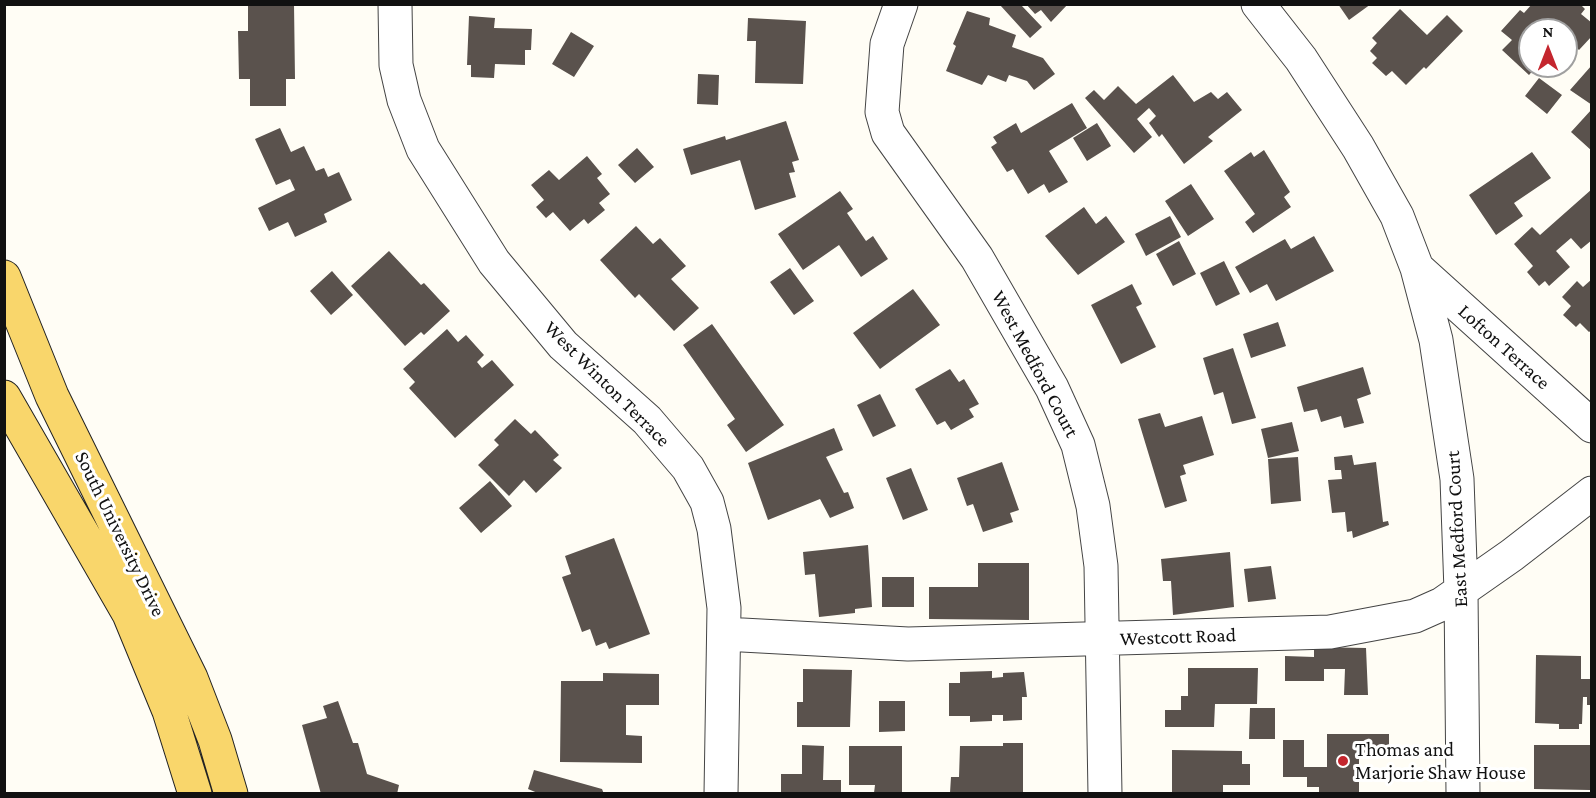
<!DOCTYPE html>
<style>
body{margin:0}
#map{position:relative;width:1596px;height:798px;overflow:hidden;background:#fffdf5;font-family:"Crimson Pro",serif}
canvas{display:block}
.frame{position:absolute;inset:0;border:6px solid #111;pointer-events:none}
.north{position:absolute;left:1518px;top:18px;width:60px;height:60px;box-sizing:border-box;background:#fff;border:2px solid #a0a0a0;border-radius:50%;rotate:0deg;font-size:16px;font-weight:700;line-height:24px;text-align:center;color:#111}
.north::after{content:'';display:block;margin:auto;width:21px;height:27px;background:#c4262e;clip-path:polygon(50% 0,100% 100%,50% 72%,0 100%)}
</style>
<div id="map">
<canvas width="1596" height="798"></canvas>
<div class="frame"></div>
<div class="north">N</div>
</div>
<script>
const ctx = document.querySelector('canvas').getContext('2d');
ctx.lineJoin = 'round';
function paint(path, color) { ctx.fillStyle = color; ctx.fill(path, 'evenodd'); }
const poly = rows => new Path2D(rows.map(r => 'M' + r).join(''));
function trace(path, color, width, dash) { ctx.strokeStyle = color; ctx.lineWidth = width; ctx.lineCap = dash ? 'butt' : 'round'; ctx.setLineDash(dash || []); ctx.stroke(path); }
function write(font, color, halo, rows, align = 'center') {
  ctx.font = font + ' "Crimson Pro",serif'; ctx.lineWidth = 6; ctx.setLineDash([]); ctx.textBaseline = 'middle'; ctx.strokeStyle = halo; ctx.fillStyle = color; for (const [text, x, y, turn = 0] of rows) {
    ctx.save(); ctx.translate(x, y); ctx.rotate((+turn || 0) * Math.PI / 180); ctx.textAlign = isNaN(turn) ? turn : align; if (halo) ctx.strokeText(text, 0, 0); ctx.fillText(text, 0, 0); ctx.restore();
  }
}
paint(poly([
 [248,4,294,4,295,79,286,79,286,106,250,106,250,79,239,79,238,31,248,31],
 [1026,4,1068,4,1051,22,1041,10,1035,14],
 [1338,4,1371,4,1349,20],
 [1532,4,1580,4,1585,9,1581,14,1592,23,1592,36,1579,50,1566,37,1566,30,1530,30,1530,66,1537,66,1529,75,1502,50,1512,40,1501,31,1520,10,1524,13],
 [1000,5,1021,5,1042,27,1030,38],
 [1400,9,1427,35,1447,15,1463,31,1426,69,1424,67,1406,85,1392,71,1386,76,1372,63,1377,58,1370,51,1377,43,1372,38],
 [967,11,990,18,989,25,1016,35,1012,47,1043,58,1055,74,1034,90,1027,81,1009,75,1006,82,988,75,982,85,946,71,956,46,953,44],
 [469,16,495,18,494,28,532,29,531,50,525,50,525,65,495,64,494,78,471,77,471,65,467,65],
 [748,18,806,21,803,84,755,83,756,41,747,41],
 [571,32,594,46,574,77,552,64],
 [1592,65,1592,105,1570,90],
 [698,74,719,75,718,105,697,104],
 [1173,75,1194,102,1211,92,1218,99,1227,92,1242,110,1208,137,1213,141,1184,164,1162,134,1159,137,1149,123,1156,116,1149,108,1137,119,1152,137,1134,153,1085,98,1094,90,1104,100,1118,86,1136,104],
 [1539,78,1562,95,1547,114,1525,96],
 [1072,103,1087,128,1049,151,1068,182,1049,193,1044,184,1028,194,1013,169,1007,172,991,147,997,143,993,137,1016,123,1021,133],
 [1592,109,1592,151,1571,132],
 [786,121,799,160,792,162,795,172,789,173,796,197,755,210,740,160,691,175,683,149,725,136,726,140],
 [1097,123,1111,146,1087,161,1073,138],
 [280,128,291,152,304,146,316,171,324,168,328,177,339,172,352,200,324,214,327,222,295,237,288,222,269,231,258,208,295,190,290,179,276,185,255,139],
 [637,148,654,167,635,183,618,165],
 [1264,150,1290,192,1284,197,1291,207,1253,233,1245,222,1255,214,1224,171,1251,152,1254,157],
 [1532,152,1551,178,1514,203,1523,216,1496,235,1469,195],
 [587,156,602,174,597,178,610,194,599,203,605,210,588,224,584,219,570,231,553,212,546,218,536,207,544,200,531,185,549,170,559,180],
 [1191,184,1214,219,1188,236,1165,201],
 [1592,189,1592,240,1581,249,1571,238,1556,251,1570,267,1549,286,1545,281,1539,286,1527,272,1533,266,1514,244,1532,227,1540,235],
 [840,191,853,209,847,213,866,241,873,236,888,259,861,277,839,245,803,270,778,234],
 [1084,207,1096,224,1106,216,1125,242,1078,275,1045,236],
 [1170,216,1181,237,1146,256,1135,234],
 [636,226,653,244,660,238,686,266,671,279,699,308,674,331,639,294,635,298,600,260],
 [1314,236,1334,271,1276,301,1267,284,1250,293,1235,267,1285,239,1291,249],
 [1179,241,1196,274,1173,286,1156,254],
 [389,251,421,285,424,283,450,311,424,335,421,332,405,346,351,286],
 [1224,261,1240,294,1216,306,1200,273],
 [790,268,814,301,794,315,770,282],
 [332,271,353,295,331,315,310,291],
 [1592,279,1592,330,1589,332,1580,323,1576,327,1563,315,1571,306,1562,297,1577,281,1583,287],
 [1132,284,1142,304,1136,307,1156,347,1121,364,1091,305],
 [913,289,940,325,880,369,853,333],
 [1278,322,1286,346,1251,358,1243,334],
 [712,324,784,425,746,452,727,425,735,419,683,345],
 [447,329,458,342,466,335,484,355,477,362,482,368,492,360,514,385,455,438,409,388,415,382,403,369],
 [1233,348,1256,418,1232,424,1223,392,1214,395,1203,358],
 [1363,367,1371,394,1357,399,1364,423,1344,428,1341,416,1321,422,1317,409,1304,412,1297,387],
 [950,369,959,382,964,379,979,404,969,409,974,417,951,430,945,421,937,425,915,389],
 [880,394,896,426,873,437,857,405],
 [1160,413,1165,427,1202,416,1214,455,1183,465,1186,474,1180,476,1187,501,1165,508,1138,419],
 [515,419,531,434,535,430,559,455,553,460,562,468,536,493,524,480,509,496,478,465,499,445,494,440],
 [1292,422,1299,451,1268,458,1261,429],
 [834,428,843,450,826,457,844,493,848,492,854,508,830,518,820,499,768,520,748,463],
 [1352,455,1354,465,1376,462,1383,522,1388,521,1389,525,1353,538,1352,531,1347,532,1345,512,1332,513,1328,480,1342,479,1341,470,1335,470,1334,457],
 [1298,457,1301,501,1271,504,1268,459],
 [1002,462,1019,510,1010,513,1013,522,983,532,973,504,967,506,957,478],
 [911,468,928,510,903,520,886,478],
 [490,481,512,506,481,533,459,508],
 [614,538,650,634,609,649,606,642,596,646,590,629,582,632,562,577,571,574,565,556],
 [868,545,872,607,855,609,855,613,819,617,815,574,805,575,803,552],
 [1230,552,1234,607,1173,615,1171,581,1163,581,1161,559],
 [978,563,1029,563,1029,620,929,619,929,587,978,587],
 [1271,566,1276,599,1248,602,1244,569],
 [882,577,914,577,914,607,882,607],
 [1314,647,1366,648,1368,695,1344,695,1345,669,1324,669,1324,681,1285,681,1285,656,1314,657],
 [1536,655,1581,656,1581,679,1592,679,1592,705,1587,705,1587,697,1583,697,1582,724,1579,724,1579,729,1559,729,1559,724,1535,723],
 [1188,668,1258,668,1257,704,1215,704,1214,727,1165,727,1165,710,1181,710,1181,696,1188,696],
 [803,669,852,670,850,727,797,727,797,702,803,702],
 [992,671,992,678,1003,677,1003,673,1024,672,1027,697,1022,697,1022,720,1003,721,1003,715,992,715,992,721,970,722,970,716,949,716,949,683,960,683,960,672],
 [603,673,659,674,659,705,626,705,626,735,642,736,642,763,560,762,561,681,603,681],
 [338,701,353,743,358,743,367,774,399,785,397,794,321,794,302,725,327,718,323,706],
 [879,701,905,701,905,731,879,732],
 [1250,708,1275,708,1275,739,1249,739],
 [1327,734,1389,734,1389,754,1359,754,1359,792,1319,792,1319,787,1307,787,1307,777,1283,777,1283,740,1304,740,1304,767,1327,767],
 [1003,743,1023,743,1023,793,950,793,951,777,959,777,960,746,1003,746],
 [802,745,824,746,823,780,841,780,841,794,781,794,781,774,802,774],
 [1534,745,1590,745,1590,790,1534,789],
 [849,746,902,746,902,793,874,793,875,785,849,785],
 [1172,750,1242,751,1242,764,1250,764,1250,785,1223,785,1223,794,1172,794],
 [534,770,602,789,604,794,540,794,528,789]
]), '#5a524d');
const minor = poly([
 [395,4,396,65,404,100,423,149,494,262,563,345,647,420,688,468,707,502,714,529,724,608,721,794],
 [901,4,887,44,882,112,888,133,977,258,1052,388,1078,445,1093,506,1101,566,1105,794],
 [1258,4,1301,59,1358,147,1397,216,1417,268,1436,340,1457,479,1461,591,1463,794],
 [1417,268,1592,426],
 [724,634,908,644,1330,632,1415,616,1442,604,1512,555,1592,493]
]);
const major = poly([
 [4,277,52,396,191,678,215,740,231,794],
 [4,397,129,614,169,711,195,794]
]);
trace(minor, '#444', 35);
trace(major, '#222', 35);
trace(minor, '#fff', 33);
trace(major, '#f9d66b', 33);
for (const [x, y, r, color] of [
 [1343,761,6,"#c4262e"]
]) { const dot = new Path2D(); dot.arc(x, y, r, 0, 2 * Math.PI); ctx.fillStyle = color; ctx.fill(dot); trace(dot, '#fff', 2); }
write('20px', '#111', '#fff', [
 ["Lofton Terrace",1504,347,42],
 ["West Medford Court",1035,364,62],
 ["West Winton Terrace",607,384,45],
 ["East Medford Court",1457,529,-93],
 ["South University Drive",120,534,64],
 ["Westcott Road",1178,637,-2]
]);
write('20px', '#111', '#fff', [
 ["Thomas and",1355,750],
 ["Marjorie Shaw House",1355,773]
], 'left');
</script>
